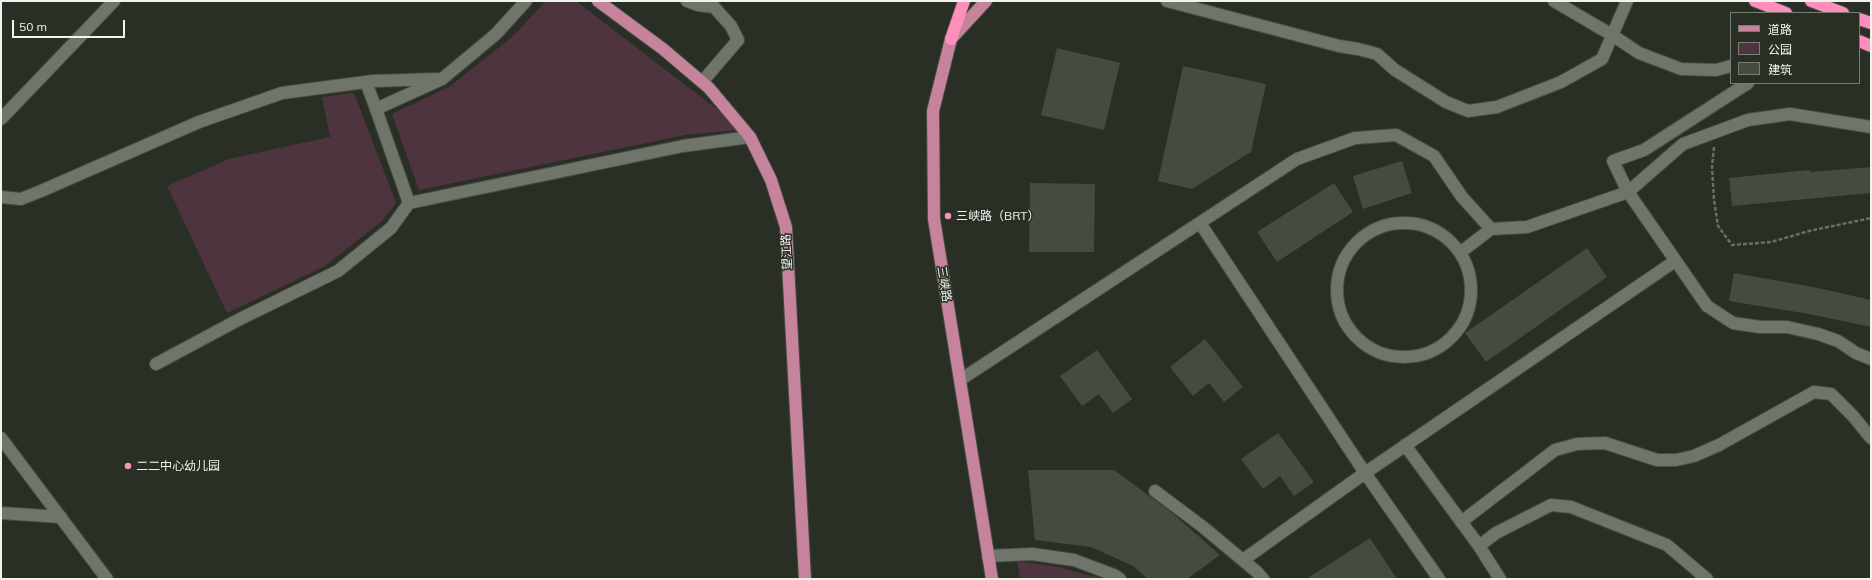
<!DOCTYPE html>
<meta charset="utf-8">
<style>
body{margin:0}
#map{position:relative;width:1872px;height:580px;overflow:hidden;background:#292f25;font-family:Mulish,"Noto Sans SC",sans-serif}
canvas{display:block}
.frame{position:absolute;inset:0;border:2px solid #f0f4ee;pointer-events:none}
.legend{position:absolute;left:1730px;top:12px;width:130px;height:72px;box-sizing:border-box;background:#292f25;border:1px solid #797e75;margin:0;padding:5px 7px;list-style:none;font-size:12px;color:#f0f4ee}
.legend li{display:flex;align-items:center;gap:8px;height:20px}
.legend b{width:20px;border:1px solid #797e75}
.scale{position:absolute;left:12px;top:20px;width:113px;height:18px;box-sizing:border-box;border:2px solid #f0f4ee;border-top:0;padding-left:5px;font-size:12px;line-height:14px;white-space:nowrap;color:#f0f4ee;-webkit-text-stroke:3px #292f25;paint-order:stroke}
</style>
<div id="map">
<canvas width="1872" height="580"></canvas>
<div class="frame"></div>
<ul class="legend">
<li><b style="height:5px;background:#c5849b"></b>道路</li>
<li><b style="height:11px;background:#4e343e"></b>公园</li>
<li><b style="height:11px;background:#454b40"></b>建筑</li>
</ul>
<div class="scale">50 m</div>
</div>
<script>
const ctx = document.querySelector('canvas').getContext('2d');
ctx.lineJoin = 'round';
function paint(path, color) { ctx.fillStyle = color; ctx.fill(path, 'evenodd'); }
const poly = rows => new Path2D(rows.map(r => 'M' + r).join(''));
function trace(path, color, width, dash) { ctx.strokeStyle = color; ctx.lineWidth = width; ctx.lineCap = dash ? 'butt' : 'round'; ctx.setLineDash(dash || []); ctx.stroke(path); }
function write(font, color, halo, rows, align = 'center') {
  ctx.font = font + ' Mulish,"Noto Sans SC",sans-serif'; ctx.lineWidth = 3; ctx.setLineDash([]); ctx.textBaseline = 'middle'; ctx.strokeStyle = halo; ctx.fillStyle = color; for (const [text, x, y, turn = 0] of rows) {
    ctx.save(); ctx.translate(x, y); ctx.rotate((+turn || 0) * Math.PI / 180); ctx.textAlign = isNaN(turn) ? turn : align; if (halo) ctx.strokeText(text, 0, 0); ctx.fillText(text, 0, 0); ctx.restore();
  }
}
paint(poly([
 [546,1,576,1,736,124,737,130,685,135,419,190,392,114,449,87,511,38],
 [354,93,396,203,382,221,325,266,227,313,167,186,229,159,330,137,322,97],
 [1017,561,1058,567,1104,579,1020,579]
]), '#4e343e');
paint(poly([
 [1057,48,1120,63,1104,130,1041,115],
 [1183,66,1266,84,1251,152,1192,189,1158,181],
 [1402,161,1412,193,1363,209,1353,176],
 [1871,167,1871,193,1732,206,1729,178,1809,170,1810,172],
 [1030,183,1095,184,1094,252,1029,252],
 [1334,183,1353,212,1277,262,1257,232],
 [1587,248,1607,277,1486,362,1465,333],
 [1734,273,1813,287,1871,300,1871,327,1809,314,1729,301],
 [1205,339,1243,387,1224,402,1209,383,1193,396,1170,367],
 [1097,350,1132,399,1113,413,1099,394,1082,406,1060,376],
 [1278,433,1314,482,1294,496,1280,476,1263,489,1241,459],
 [1028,470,1114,470,1171,512,1220,555,1187,579,1148,579,1133,566,1091,547,1035,540],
 [1370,538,1397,579,1306,579]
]), '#454b40');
const minor = poly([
 [526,1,496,34,442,79,376,109,409,203,683,146,750,137],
 [687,1,698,5,714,7,731,26,738,40,702,82],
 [1167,1,1339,46,1358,49,1377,54,1395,70,1446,102,1468,111,1497,107,1561,82,1602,59,1627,1],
 [1554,1,1612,35,1639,53,1681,69,1716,70,1731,66],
 [366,82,376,109],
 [1748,83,1644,150,1613,161,1628,192,1707,306,1733,323,1760,327,1787,327,1818,334,1838,341,1856,353,1871,359],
 [1,119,114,1],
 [1,197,21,199,41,191,199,122,282,93,373,81,437,79],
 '1337 290a67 67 0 1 1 134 0a67 67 0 1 1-134 0Z',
 [1200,223,1365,473,1439,579],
 [1461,252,1491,229],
 [156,364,238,320,338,271,391,228,409,203],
 [960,380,1297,159,1355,138,1396,135,1434,156,1462,197,1491,229,1527,227,1628,192,1683,144,1748,120,1790,114,1871,127],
 [1,438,107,579],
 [1405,445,1479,546,1500,579],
 [1155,491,1203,527,1257,572,1263,579],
 [1,513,61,517],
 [1461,522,1555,450,1577,444,1605,443,1657,460,1676,460,1694,456,1719,445,1814,392,1831,394,1853,416,1871,438],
 [1479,546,1496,533,1551,505,1571,507,1667,545,1707,579],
 [988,556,1032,554,1074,560,1114,575,1120,579],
 [1243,560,1365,473,1675,261]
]);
const major = poly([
 [598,1,663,49,709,88,750,137,771,180,786,227,805,579],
 [986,1,951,39,933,111,934,219,992,579]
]);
const highway = poly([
 [1755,1,1786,13],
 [1811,1,1843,13],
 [1859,19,1871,23],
 [951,39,964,1],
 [1859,41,1871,46]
]);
trace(minor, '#474c44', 14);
trace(major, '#474c44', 14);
trace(highway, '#474c44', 14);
trace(poly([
 [1714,147,1712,167,1714,200,1718,226,1732,245,1771,242,1809,231,1871,218]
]), '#696f66', 2.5, [4, 2]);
trace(minor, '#6f756a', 12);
trace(major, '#c5849b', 12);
trace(highway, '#fe8ebb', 12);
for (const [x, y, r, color] of [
 [948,216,4,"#fe8ebb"],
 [128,466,4,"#fe8ebb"]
]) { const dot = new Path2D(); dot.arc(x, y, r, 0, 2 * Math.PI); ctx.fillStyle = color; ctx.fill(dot); trace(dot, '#292f25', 1.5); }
write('12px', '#f0f4ee', '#292f25', [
 ["三峡路（BRT）",956,216],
 ["二二中心幼儿园",136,466]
], 'left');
write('12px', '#f0f4ee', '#292f25', [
 ["望江路",787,252,-93],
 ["三峡路",944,284,81]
]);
</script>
